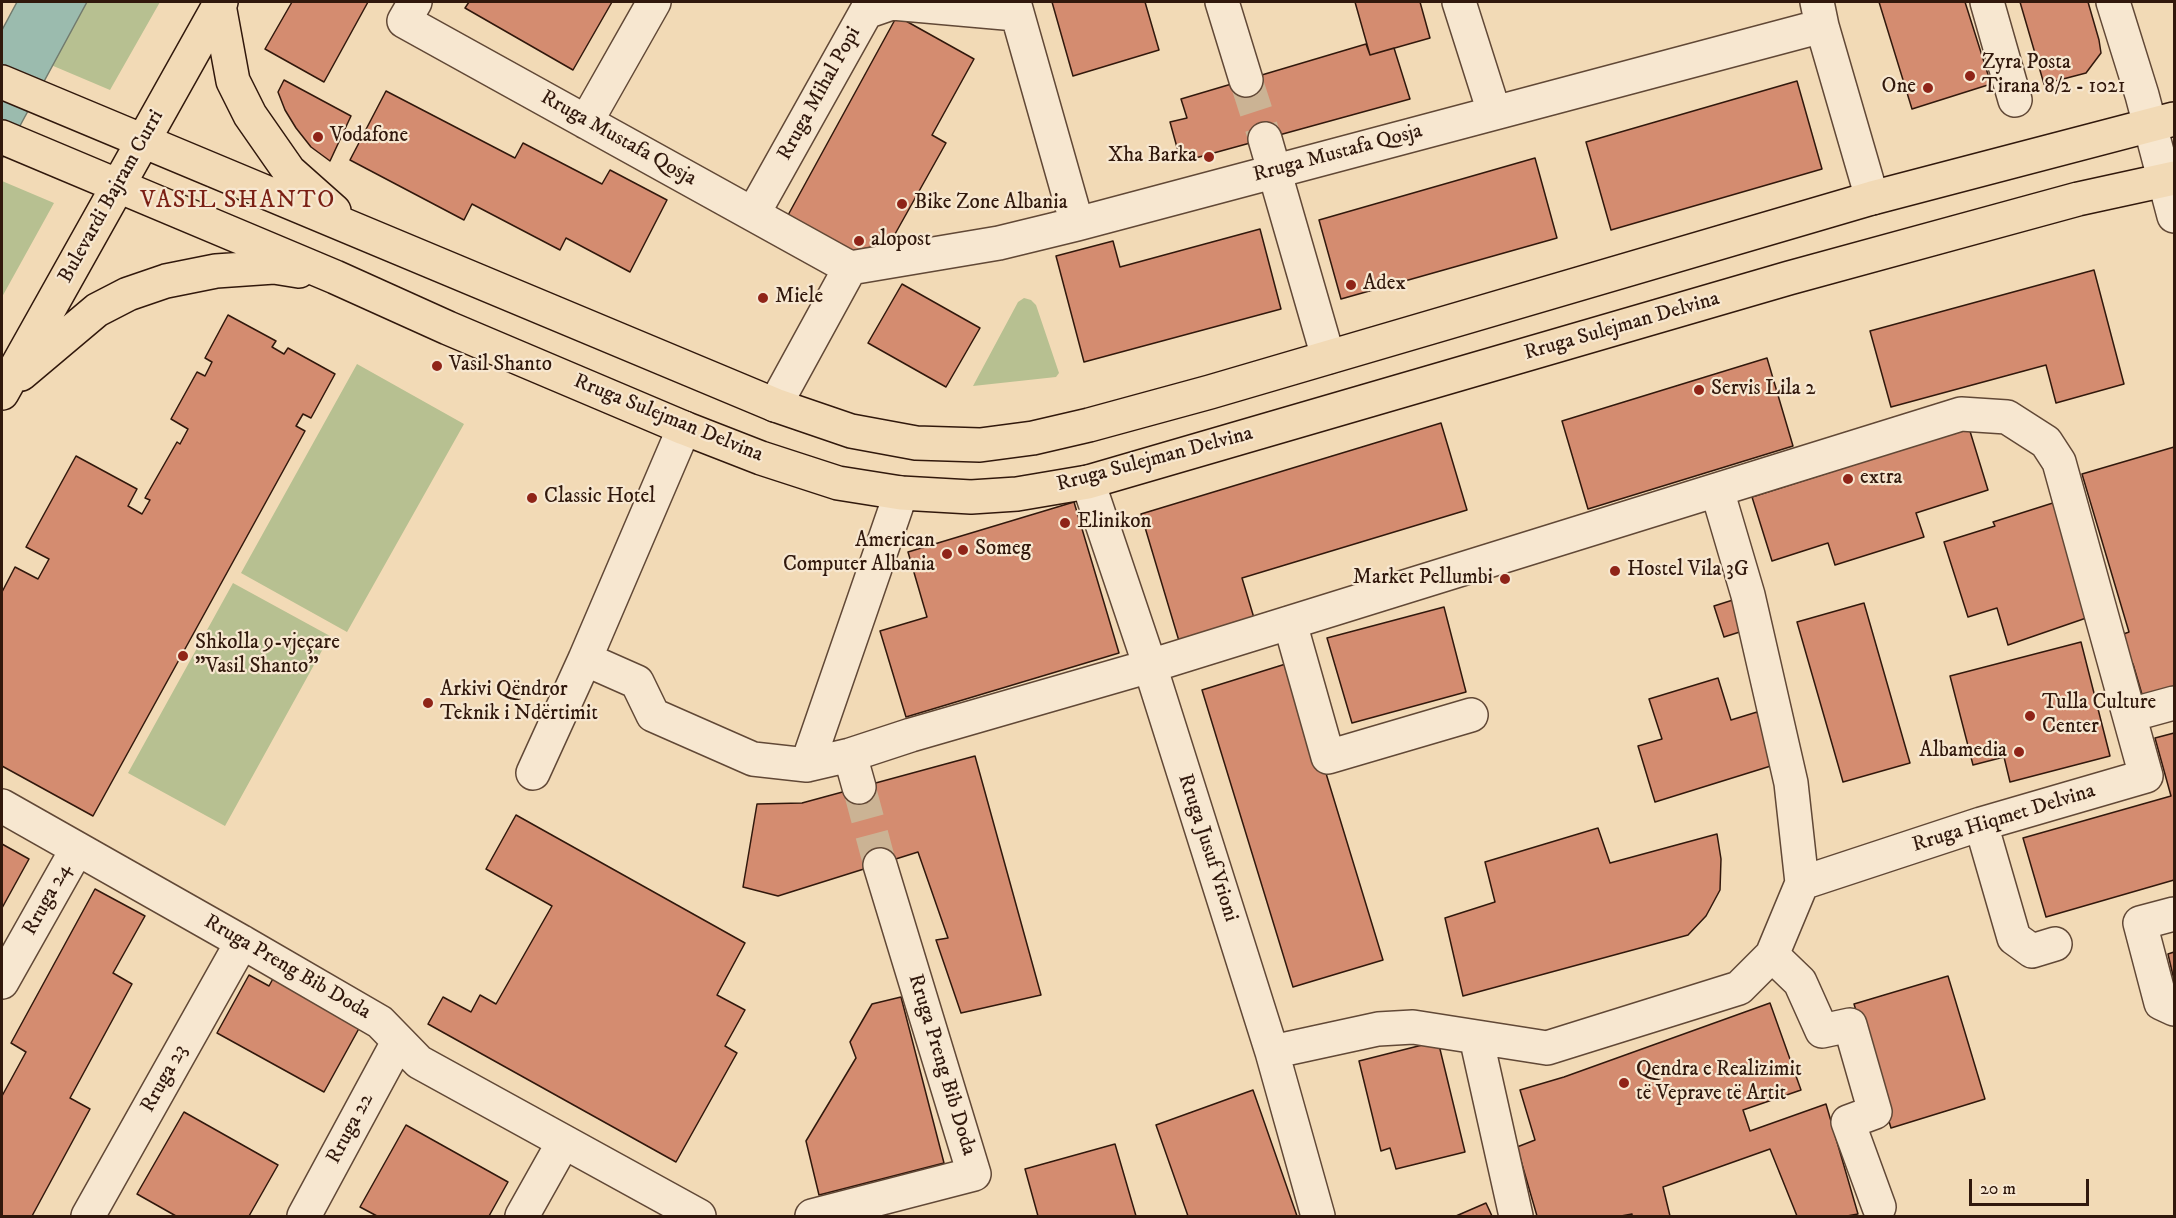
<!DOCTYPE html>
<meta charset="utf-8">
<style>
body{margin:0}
#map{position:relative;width:2176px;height:1218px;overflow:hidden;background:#f2dab6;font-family:"IM FELL DW Pica",serif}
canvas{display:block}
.frame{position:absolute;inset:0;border:3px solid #31180c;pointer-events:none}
.scale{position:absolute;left:1969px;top:1179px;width:120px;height:27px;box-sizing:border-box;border:3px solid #31180c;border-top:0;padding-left:8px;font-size:18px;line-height:21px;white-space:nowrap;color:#31180c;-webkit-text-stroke:4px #f7e7d0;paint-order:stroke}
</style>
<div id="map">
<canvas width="2176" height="1218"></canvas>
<div class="frame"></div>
<div class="scale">20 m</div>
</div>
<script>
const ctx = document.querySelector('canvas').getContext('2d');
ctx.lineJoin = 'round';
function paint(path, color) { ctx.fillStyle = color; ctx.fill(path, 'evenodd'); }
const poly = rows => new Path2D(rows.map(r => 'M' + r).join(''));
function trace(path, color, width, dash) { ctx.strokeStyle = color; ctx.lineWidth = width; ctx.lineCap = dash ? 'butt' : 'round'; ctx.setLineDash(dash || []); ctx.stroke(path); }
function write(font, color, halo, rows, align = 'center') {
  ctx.font = font + ' "IM FELL DW Pica",serif'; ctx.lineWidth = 4.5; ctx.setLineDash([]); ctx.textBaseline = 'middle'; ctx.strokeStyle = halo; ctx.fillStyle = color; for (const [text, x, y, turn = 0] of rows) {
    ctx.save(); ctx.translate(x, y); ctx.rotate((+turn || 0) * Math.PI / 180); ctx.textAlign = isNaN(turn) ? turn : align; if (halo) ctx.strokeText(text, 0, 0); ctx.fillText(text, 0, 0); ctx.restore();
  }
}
paint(poly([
 [87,2,160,2,110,90,51,65],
 [2,181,54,203,2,297],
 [1024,298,1031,300,1036,305,1059,373,1056,377,973,386,1018,302],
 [357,364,464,424,347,632,241,573],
 [233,583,330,636,225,826,128,773]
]), '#b7c091');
const water = poly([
 [17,2,87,2,2,159,2,30,17,2]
]);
paint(water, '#9bbbae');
trace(water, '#717a6d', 1.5);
const building = poly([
 [292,2,368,2,324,82,265,49,292,2],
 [469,2,612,2,573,70,465,8,469,2],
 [1052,2,1145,2,1159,50,1073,76,1052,2],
 [1355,2,1420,2,1430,38,1370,55,1355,2],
 [1879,2,1965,2,1991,84,1912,109,1879,2],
 [2020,2,2088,2,2099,40,2101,53,2086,73,2044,84,2020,2],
 [897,16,974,59,932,135,946,143,890,243,849,252,787,217,897,16],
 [1366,44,1370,55,1394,48,1410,99,1181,162,1170,122,1187,118,1181,99,1366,44],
 [284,80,351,116,330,161,311,147,296,128,285,110,278,92,284,80],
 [1797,81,1822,169,1611,230,1586,142,1797,81],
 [386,91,515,158,523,143,602,184,610,170,667,200,630,272,566,238,560,250,472,204,464,220,350,160,386,91],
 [1535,158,1557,238,1341,299,1319,220,1535,158],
 [1260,229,1281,309,1084,362,1056,256,1113,241,1120,267,1260,229],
 [2094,270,2124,384,2056,403,2046,365,1891,407,1870,331,2094,270],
 [902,284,980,328,946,387,868,343,902,284],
 [228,315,276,341,272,347,284,354,288,348,335,374,311,418,303,414,296,426,305,431,93,816,2,766,2,592,15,567,38,579,49,559,26,547,76,456,137,489,128,506,142,514,150,500,145,498,177,442,180,444,188,429,171,419,197,372,205,376,212,362,205,358,228,315],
 [1767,358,1793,446,1588,509,1562,421,1767,358],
 [1441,423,1467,510,1242,578,1254,618,1179,641,1141,514,1441,423],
 [1969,428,1988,490,1916,513,1924,537,1835,565,1828,543,1772,561,1752,497,1969,428],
 [2174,447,2174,692,2144,701,2133,664,2127,666,2118,636,2129,632,2082,474,2174,447],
 [1074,502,1119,653,906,717,880,631,927,617,908,552,1074,502],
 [2056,502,2092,616,2008,645,1997,608,1968,617,1944,542,1995,526,1993,522,2056,502],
 [1736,599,1746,630,1724,637,1714,606,1736,599],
 [1864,603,1910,763,1843,782,1797,622,1864,603],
 [1444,607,1466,692,1352,723,1327,638,1444,607],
 [2081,642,2110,756,2010,782,2004,757,1973,765,1950,676,2081,642],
 [1292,662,1383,960,1293,987,1202,690,1292,662],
 [1718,678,1731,720,1757,712,1774,765,1655,802,1638,746,1662,739,1649,699,1718,678],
 [2174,733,2174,880,2046,917,2023,838,2171,796,2155,738,2174,733],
 [975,756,1041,995,961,1013,936,940,948,938,918,852,778,896,743,887,757,804,802,803,975,756],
 [516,815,745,943,717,995,745,1010,725,1046,737,1053,676,1162,428,1024,443,997,471,1012,480,995,496,1004,552,906,486,869,516,815],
 [1598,828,1610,863,1717,834,1721,859,1720,890,1706,916,1688,935,1463,996,1445,918,1495,902,1485,862,1598,828],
 [2,844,29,859,2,908,2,844],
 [95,889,145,916,113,973,132,984,70,1098,90,1109,32,1216,2,1216,2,1096,26,1052,11,1043,95,889],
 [2174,952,2174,980,2168,954,2174,952],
 [249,975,269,986,275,975,362,1023,324,1092,217,1033,249,975],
 [1948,976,1985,1099,1891,1128,1854,1004,1948,976],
 [901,997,944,1163,819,1195,806,1141,856,1058,850,1042,872,1004,901,997],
 [1770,1003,1801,1090,1743,1110,1750,1131,1826,1104,1858,1214,1847,1216,1797,1216,1770,1149,1663,1187,1670,1216,1632,1216,1632,1214,1621,1216,1537,1216,1517,1147,1535,1140,1520,1090,1564,1077,1770,1003],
 [1438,1041,1465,1152,1396,1169,1390,1148,1381,1151,1359,1061,1438,1041],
 [1253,1090,1297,1216,1188,1216,1156,1125,1253,1090],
 [184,1112,278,1165,249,1216,176,1216,137,1194,184,1112],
 [406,1125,508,1182,489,1216,377,1216,360,1207,406,1125],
 [1115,1144,1136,1216,1038,1216,1025,1169,1115,1144],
 [1486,1203,1492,1216,1456,1216,1486,1203]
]);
paint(building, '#d48c70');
trace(building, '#31180c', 1.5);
trace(poly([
 [1246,80,1265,139],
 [859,787,880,865]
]), '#cbb394', 33, [33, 16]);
const minor = poly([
 [415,2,404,21,850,268,999,243,1077,224,1822,26],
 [1014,2,1077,224],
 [1222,2,1246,80],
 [1459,2,1494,112],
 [1817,2,1822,26,1872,198],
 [1987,2,2015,100],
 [2113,2,2142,95,2174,216],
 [586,122,654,2],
 [1265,139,1328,357],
 [753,214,866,12,892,3,1016,14],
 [775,405,850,268],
 [1088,482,1150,666,1272,1052,1318,1216],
 [1717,490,1748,595,1791,783,1802,883],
 [1290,623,1328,757,1471,715],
 [585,659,637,682,653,715,753,759,807,765,850,755,911,735,1150,666,1961,414,2007,417,2046,442,2059,462,2146,776,1981,824,1802,883,1772,955,1739,988,1547,1048,1413,1027,1378,1029,1272,1052],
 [2130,715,2174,703],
 [850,755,859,787],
 [807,765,901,493],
 [533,773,585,659,684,428],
 [2,806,242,942,380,1022,419,1062,699,1216],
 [1981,824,2014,938,2032,951,2055,944],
 [2174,914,2140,923,2161,1003,2174,1009],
 [1772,955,1800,982,1822,1031,1850,1025,1875,1112,1848,1122,1879,1207],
 [2,982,77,849],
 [1476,1037,1516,1216],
 [88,1216,242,942],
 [304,1216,398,1042],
 [522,1216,563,1143],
 [812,1216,974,1174,880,865]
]);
const major = poly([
 [219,5,233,81,250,115,289,171,334,211],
 [2,82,775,405,851,431,916,443,980,445,1033,438,1089,425,1210,392,1872,198,2174,119],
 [2,137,335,277,448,328,684,428,761,458,838,483,901,493,971,497,1017,494,1088,482,1789,278,2078,199,2174,178],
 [21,374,97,310,128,294,166,281,216,271,274,267,299,271],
 [2,393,221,2]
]);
trace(minor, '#614836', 36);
trace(major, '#31180c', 36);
trace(minor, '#f7e7d0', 33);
trace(major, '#f2dab6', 33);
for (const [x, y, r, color] of [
 [1970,76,6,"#8f2418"],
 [1928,88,6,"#8f2418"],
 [318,137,6,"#8f2418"],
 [1209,157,6,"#8f2418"],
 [902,204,6,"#8f2418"],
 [859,241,6,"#8f2418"],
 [1351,285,6,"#8f2418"],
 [763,298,6,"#8f2418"],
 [437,366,6,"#8f2418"],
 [1699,390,6,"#8f2418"],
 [1848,479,6,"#8f2418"],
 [532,498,6,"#8f2418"],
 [1065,523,6,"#8f2418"],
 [963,550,6,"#8f2418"],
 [947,554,6,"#8f2418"],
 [1615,571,6,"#8f2418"],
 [1505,579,6,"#8f2418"],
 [183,656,6,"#8f2418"],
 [428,703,6,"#8f2418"],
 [2030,716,6,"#8f2418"],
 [2019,752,6,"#8f2418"],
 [1624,1083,6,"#8f2418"]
]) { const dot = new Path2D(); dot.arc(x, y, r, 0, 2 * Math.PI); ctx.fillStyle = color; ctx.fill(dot); trace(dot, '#f7e7d0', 2); }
write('21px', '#31180c', '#f7e7d0', [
 ["Zyra Posta",1982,64],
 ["Tirana 8/2 - 1021",1982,88],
 ["One",1916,88,"right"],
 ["Vodafone",330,137],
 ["Xha Barka",1197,157,"right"],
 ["Bike Zone Albania",914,204],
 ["alopost",871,241],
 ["Adex",1363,285],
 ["Miele",775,298],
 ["Vasil Shanto",449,366],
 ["Servis Lila 2",1711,390],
 ["extra",1860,479],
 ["Classic Hotel",544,498],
 ["Elinikon",1077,523],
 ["American",935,542,"right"],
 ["Computer Albania",935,566,"right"],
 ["Someg",975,550],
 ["Hostel Vila 3G",1627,571],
 ["Market Pellumbi",1493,579,"right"],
 ["Shkolla 9-vjeçare",195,644],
 ["\"Vasil Shanto\"",195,668],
 ["Arkivi Qëndror",440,691],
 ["Teknik i Ndërtimit",440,715],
 ["Tulla Culture",2042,704],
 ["Center",2042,728],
 ["Albamedia",2007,752,"right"],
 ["Qendra e Realizimit",1636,1071],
 ["të Veprave të Artit",1636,1095]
], 'left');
write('21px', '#31180c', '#f7e7d0', [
 ["Rruga Mihal Popi",820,94,-61],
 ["Rruga Mustafa Qosja",618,139,29],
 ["Rruga Mustafa Qosja",1338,154,-15],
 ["Bulevardi Bajram Curri",112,197,-61],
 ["Rruga Sulejman Delvina",1622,327,-16],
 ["Rruga Sulejman Delvina",668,419,22],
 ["Rruga Sulejman Delvina",1155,460,-15],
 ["Rruga Hiqmet Delvina",2004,819,-17],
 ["Rruga Jusuf Vrioni",1207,848,72],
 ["Rruga 24",48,900,-61],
 ["Rruga Preng Bib Doda",287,968,30],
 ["Rruga Preng Bib Doda",941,1065,73],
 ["Rruga 23",165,1079,-61],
 ["Rruga 22",351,1129,-62]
]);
ctx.letterSpacing = '1.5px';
write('24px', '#7a1f14', '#f7e7d0', [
 ["VASIL SHANTO",238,202]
]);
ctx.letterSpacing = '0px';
</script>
